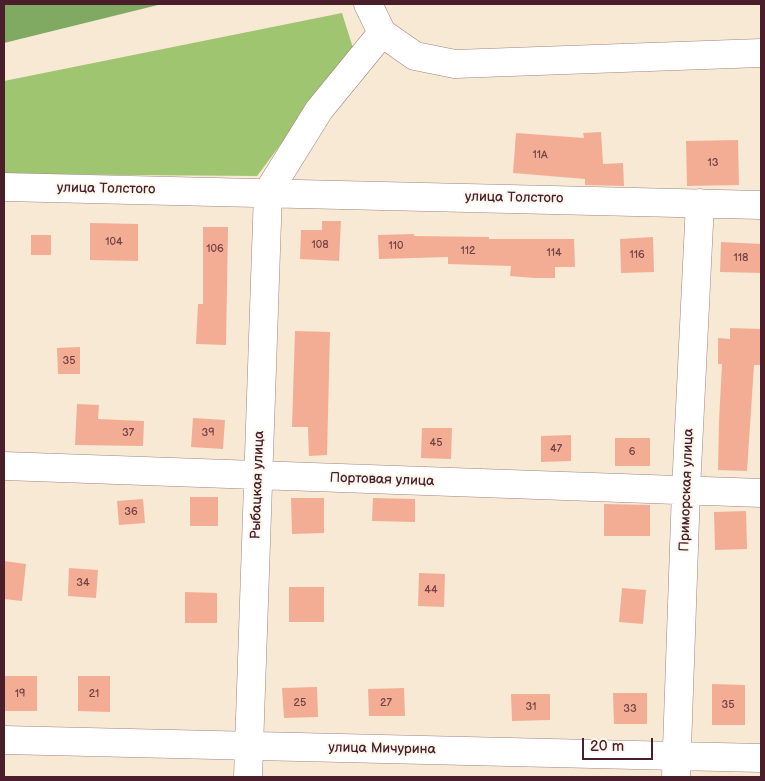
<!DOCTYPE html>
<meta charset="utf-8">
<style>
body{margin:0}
#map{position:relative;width:765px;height:781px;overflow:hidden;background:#f7e9d4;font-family:"Balsamiq Sans",sans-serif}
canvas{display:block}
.frame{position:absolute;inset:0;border:5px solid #4a1f2b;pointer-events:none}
.scale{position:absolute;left:582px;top:738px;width:71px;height:22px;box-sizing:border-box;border:2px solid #4a1f2b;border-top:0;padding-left:6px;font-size:15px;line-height:18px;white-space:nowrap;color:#4a1f2b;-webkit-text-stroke:4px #fbf7ec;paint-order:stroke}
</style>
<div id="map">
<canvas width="765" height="781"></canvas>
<div class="frame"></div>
<div class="scale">20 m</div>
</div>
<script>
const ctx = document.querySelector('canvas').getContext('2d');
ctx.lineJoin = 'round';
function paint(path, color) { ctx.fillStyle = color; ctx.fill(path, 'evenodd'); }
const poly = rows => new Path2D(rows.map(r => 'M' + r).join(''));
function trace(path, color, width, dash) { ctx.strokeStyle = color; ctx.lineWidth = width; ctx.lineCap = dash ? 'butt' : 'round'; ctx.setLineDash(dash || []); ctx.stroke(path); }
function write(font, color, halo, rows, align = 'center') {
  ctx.font = font + ' "Balsamiq Sans",sans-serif'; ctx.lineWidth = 4; ctx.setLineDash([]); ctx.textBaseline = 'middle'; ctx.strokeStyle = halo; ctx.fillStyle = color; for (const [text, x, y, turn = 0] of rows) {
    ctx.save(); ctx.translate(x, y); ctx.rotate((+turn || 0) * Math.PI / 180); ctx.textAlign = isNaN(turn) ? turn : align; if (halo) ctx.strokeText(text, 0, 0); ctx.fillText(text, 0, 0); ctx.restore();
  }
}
paint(poly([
 [342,13,353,48,257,176,4,174,4,81]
]), '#a0c570');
paint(poly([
 [4,4,162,4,4,43]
]), '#80aa62');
paint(poly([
 [601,132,603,164,623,163,624,186,585,185,585,179,513,173,516,133,584,138,583,133],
 [738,140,739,185,687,186,686,141],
 [322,221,341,221,339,261,300,259,301,230,322,230],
 [90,223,138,224,138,261,90,260],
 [203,227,228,227,226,345,196,344,198,304,203,304],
 [414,234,414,236,489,237,489,239,574,239,575,267,555,267,555,278,534,278,510,276,511,266,448,264,448,257,379,259,378,235],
 [31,235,51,235,51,255,31,255],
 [653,237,654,272,621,273,620,239],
 [721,242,761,244,761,273,720,272],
 [730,328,761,329,761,365,754,365,747,471,718,470,719,421,722,364,718,364,718,338,730,339],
 [295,331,330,332,327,455,309,456,308,427,292,427],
 [80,347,80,374,58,374,57,348],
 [77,404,99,405,98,419,144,421,143,446,75,445],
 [193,418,225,420,223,449,191,447],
 [422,428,452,428,451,459,421,458],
 [571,435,571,461,541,462,541,436],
 [615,438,650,438,650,466,615,466],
 [190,497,218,497,218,526,190,526],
 [291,498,324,498,324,533,292,534],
 [373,498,415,499,415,522,372,521],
 [143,499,145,523,119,525,117,501],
 [604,504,650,505,650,536,604,536],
 [746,511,747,549,715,550,714,512],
 [4,561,26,564,22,601,4,599],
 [69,568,98,570,96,598,68,596],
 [419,573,445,574,444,607,418,606],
 [289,587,324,587,324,622,289,622],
 [622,588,646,590,643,624,619,622],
 [185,592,217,593,217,623,185,623],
 [4,676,37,676,37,711,4,711],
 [78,676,110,676,110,712,78,711],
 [712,684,745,685,745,725,712,725],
 [317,687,318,717,284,718,282,688],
 [404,688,405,716,369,716,368,689],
 [613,693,647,693,647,724,614,724],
 [511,694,550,694,550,720,512,721]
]), '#f3ad94');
const minor = poly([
 [368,4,382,33,415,56,455,64,761,53],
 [4,187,761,205],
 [4,466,761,493],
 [4,740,761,758],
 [248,777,268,192,319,110,382,33],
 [676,777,686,490,700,203]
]);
trace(minor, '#a08480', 29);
trace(minor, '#fff', 28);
write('11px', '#744245', null, [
 ["11А",540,155],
 ["13",713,163],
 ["104",114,242],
 ["108",320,245],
 ["110",396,246],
 ["106",215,249],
 ["112",468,251],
 ["114",554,253],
 ["116",637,255],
 ["118",741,258],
 ["35",69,361],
 ["37",128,433],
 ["39",208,433],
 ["45",436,443],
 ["47",556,449],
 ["6",632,452],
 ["36",131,512],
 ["34",83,583],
 ["44",431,590],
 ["19",20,694],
 ["21",94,694],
 ["25",300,703],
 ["27",386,703],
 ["35",728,705],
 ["31",531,707],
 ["33",630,709]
]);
write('14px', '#4a1f2b', '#fbf7ec', [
 ["улица Толстого",106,189,1],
 ["улица Толстого",514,198,1],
 ["Портовая улица",382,480,2],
 ["Рыбацкая улица",258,485,-88],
 ["Приморская улица",687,490,-88],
 ["улица Мичурина",382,749,1]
]);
</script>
